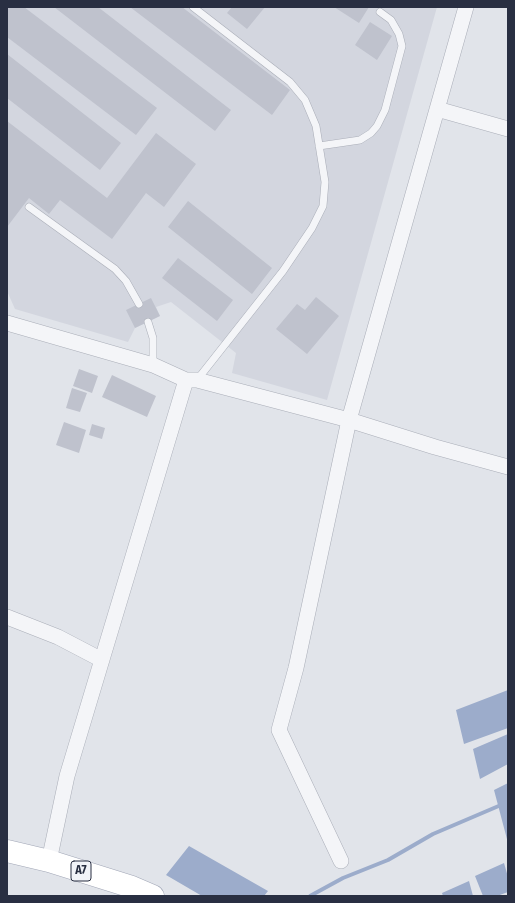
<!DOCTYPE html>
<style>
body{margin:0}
#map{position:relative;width:515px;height:903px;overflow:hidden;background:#e1e4ea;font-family:"Fira Sans Condensed",sans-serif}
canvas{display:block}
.frame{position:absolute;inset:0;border:8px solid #292f42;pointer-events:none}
</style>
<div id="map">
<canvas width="515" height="903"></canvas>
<div class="frame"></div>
</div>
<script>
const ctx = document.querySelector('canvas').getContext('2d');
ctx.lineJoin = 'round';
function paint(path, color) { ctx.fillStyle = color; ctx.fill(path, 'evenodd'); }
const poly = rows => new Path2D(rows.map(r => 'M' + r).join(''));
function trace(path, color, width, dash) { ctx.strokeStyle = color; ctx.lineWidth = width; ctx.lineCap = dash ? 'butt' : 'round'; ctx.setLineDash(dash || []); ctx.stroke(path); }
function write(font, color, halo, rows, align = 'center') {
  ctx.font = font + ' "Fira Sans Condensed",sans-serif'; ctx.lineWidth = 4; ctx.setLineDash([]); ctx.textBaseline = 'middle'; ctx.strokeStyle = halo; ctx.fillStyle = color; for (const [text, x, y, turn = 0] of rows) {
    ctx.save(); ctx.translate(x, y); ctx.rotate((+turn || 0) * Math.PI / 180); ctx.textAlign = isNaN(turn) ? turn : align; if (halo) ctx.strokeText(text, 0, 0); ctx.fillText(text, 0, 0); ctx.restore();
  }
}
paint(poly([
 [7,7,437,7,327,400,232,373,236,353,171,302,156,307,160,316,135,328,128,342,15,309,7,291]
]), '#d3d6df');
paint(poly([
 [508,690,508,728,464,744,456,710],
 [508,734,508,764,480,779,473,749],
 [508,783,508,843,494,790],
 [189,846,268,891,264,896,202,896,166,875],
 [504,863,508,877,508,892,497,896,483,896,475,876],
 [469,881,473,896,443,896,442,893]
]), '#9caccb');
trace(poly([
 [310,896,343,878,388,860,433,834,508,802]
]), '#9caccb', 4);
paint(poly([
 [7,7,24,7,157,108,136,135,7,37],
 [54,7,98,7,231,110,215,131],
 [130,7,182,7,290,90,272,115],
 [232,7,265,7,247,29,227,13],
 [334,7,369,7,359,23],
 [370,22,392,36,377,60,355,45],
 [7,54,121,143,100,170,7,98],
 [7,121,107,198,156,133,196,164,164,207,146,193,112,239,60,200,49,214,29,198,7,227],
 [188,201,272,268,252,294,168,227],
 [178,258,233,300,217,321,162,278],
 [316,297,339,316,307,354,276,329,297,304,305,310],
 [151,298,160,316,135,328,126,310],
 [79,369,98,376,92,393,73,386],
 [112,375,156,396,147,417,102,397],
 [72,388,87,393,80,412,66,408],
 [64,422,86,430,79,453,56,445],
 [92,424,105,428,102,439,89,435]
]), '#bfc2cd');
const lane = poly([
 [193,7,290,82,305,100,316,126,325,182,323,206,312,228,283,271,197,380],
 [319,146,360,140,371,133,377,126,385,110,402,46,399,34,391,20,380,12],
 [29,207,115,269,126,281,139,304],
 [148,322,153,338,153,365]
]);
const street = poly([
 [437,109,508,129],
 [7,323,153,365,186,380,67,776,49,861],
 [186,380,197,380,349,420,435,447,508,467],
 [7,617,58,637,102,660],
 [341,861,279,730,296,668,349,420,466,7]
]);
const primary = poly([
 [7,851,49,861,132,887,153,896]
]);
trace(lane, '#aaaeb8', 8);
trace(street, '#aaaeb8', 16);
trace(primary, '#a1a6b6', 23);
trace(lane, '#f4f5f8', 7);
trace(street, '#f4f5f8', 15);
trace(primary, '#fff', 22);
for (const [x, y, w] of [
 [81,871,20]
]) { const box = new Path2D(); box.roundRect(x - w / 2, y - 10, w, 20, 3); ctx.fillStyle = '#f1f3f8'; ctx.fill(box); trace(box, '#292f42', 1); }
write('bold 12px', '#292f42', null, [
 ["A7",81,871]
]);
</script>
